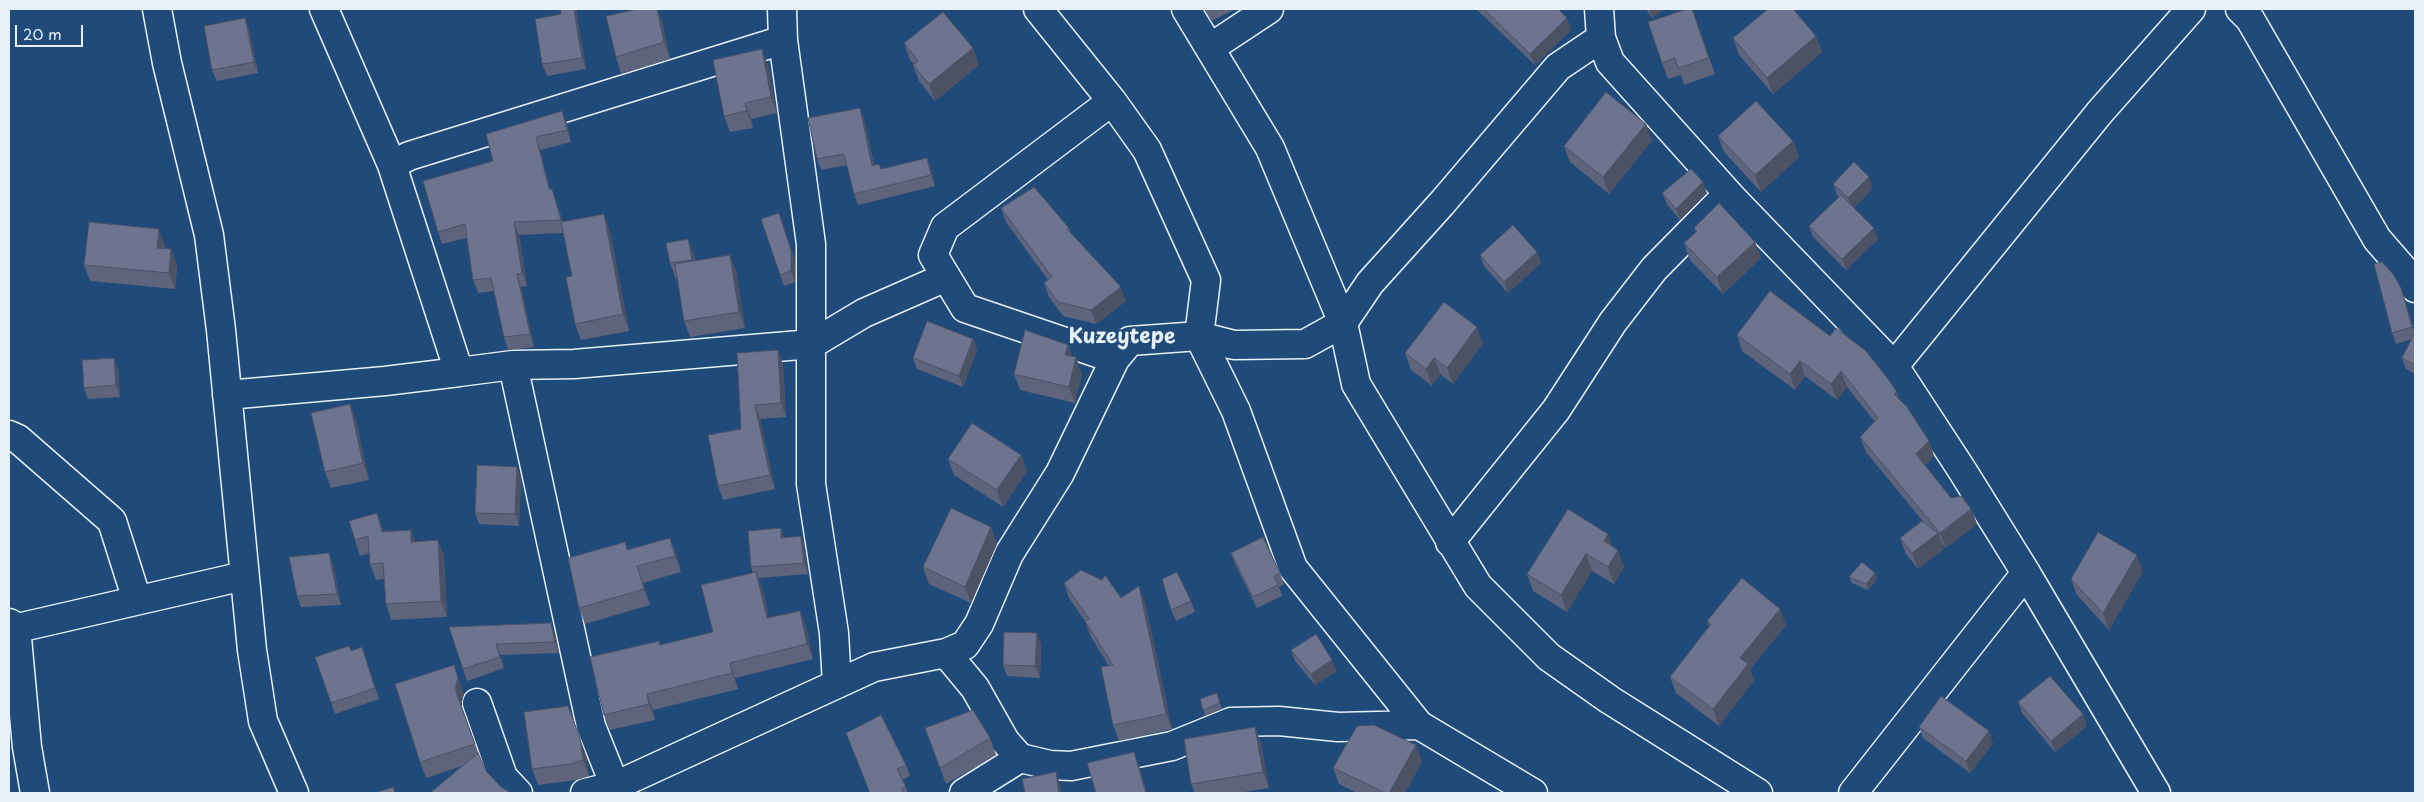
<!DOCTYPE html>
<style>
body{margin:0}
#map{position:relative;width:2424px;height:802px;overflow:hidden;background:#1f4a7a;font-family:"Playpen Sans",sans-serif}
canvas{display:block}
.frame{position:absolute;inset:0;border:10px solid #e8f1f8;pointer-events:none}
.scale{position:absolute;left:15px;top:25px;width:68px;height:22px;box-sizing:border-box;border:2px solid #e8f1f8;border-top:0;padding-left:6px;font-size:15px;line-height:18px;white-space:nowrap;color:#e8f1f8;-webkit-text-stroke:4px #1f4a7a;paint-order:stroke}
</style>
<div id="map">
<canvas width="2424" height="802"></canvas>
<div class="frame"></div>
<div class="scale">20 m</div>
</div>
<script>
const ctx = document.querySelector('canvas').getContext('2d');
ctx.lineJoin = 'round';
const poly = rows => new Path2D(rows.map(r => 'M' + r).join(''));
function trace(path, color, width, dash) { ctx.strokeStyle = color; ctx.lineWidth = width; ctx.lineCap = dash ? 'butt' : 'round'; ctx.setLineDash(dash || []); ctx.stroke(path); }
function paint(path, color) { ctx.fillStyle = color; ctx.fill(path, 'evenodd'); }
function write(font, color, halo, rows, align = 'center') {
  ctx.font = font + ' "Playpen Sans",sans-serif'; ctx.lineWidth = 4; ctx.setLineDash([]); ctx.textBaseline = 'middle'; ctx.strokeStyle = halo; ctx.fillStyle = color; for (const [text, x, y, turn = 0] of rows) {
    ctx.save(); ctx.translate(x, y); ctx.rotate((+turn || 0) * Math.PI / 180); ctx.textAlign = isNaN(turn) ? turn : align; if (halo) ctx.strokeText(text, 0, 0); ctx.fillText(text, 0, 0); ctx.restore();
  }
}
const minor = poly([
 [157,9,167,63,209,235,221,330,252,650,263,721,294,793],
 [324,9,392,165],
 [782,9,783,40,811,244,811,484,834,633,837,684],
 [1038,9,1112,101,1147,150,1206,280,1199,336,1236,411,1293,568,1419,725,1533,793],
 [1186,9,1270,148,1343,323,1356,384,1478,586,1549,657,1610,700,1758,793],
 [1599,9,1601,38,1610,62,1734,200,1894,366,1962,470,2026,573,2156,793],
 [2240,9,2250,19,2377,239,2410,277,2415,288],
 [783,40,409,156,392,165,459,372,513,365,574,364,812,344,864,313,946,277],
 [1210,48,1269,9],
 [1112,101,945,227,933,255,965,308,1115,359],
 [513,365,591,726,615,786],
 [1894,366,2100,112,2191,9],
 [227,395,385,381,459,372],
 [9,435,18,439,112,521,137,600],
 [1450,542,1556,410,1613,322,1654,269,1720,202],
 [9,623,16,627,27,747,35,793],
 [9,630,244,576],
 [946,653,975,688,1005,741,1020,758,1050,765,1071,766,1172,746,1231,722,1279,721,1338,727,1419,725],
 [477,703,503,777,518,793],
 [585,793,615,786,874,667,946,653,965,645,979,624,1009,554,1060,473,1115,359,1130,341,1199,336,1234,345,1305,344,1343,323,1370,283,1443,202,1558,67,1601,38],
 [964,793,1020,758],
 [1853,793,2026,573]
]);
trace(minor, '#e8f1f8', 31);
trace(minor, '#1f4a7a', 28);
paint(poly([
 [576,9,586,69,547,76,542,64,561,14],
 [1205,9,1236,9,1211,21],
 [1476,9,1543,9,1567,18,1571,30,1535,65],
 [1646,9,1665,9,1652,18],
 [1692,9,1715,74,1684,85,1681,75,1668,79,1662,63],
 [245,18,249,29,258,73,217,81,212,70],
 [662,21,670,59,621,74,616,57],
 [1733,38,1822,52,1773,94,1739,55],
 [904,43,973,48,979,65,935,101,919,81,913,65,914,64,910,60],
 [768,65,777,113,751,119,753,128,730,132,724,116],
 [864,119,874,165,881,169,927,158,931,169,935,186,858,205,854,194,847,165,821,170,817,159],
 [567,123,571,142,540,150,550,189,556,201,563,222,610,231,629,331,581,340,575,324,572,276,563,233,519,235,527,286,521,287,534,347,508,350,504,337,494,291,478,293,473,280,467,238,442,244,438,232,493,161,486,134],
 [1718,136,1793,141,1799,157,1761,192,1724,152],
 [1652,140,1609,194,1570,162,1564,146],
 [1833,184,1873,188,1854,208,1878,239,1846,270,1813,237,1809,226,1839,197,1837,195],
 [1662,193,1707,193,1680,220,1667,204],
 [1001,208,1069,228,1071,233,1126,301,1096,324,1063,316,1049,297,1044,283,1048,280,1006,222],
 [783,225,795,261,795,282,784,286,780,275],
 [1694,228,1755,242,1761,258,1723,294,1690,260,1684,243,1696,232],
 [688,239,694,256,695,260,736,271,745,328,690,337,684,321,678,279,676,279,670,263],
 [165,245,164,249,171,249,177,266,175,289,90,281,84,265],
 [1537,252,1541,263,1508,293,1484,266,1480,255],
 [2401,288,2415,333,2415,332,2415,374,2406,369,2402,358,2412,339,2396,344,2392,333],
 [1770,291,1900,400,1929,441,1934,456,1925,465,1951,498,1971,509,1977,524,1946,548,1941,543,1944,549,1918,569,1906,554,1900,538,1926,525,1866,452,1860,437,1875,422,1847,387,1837,400,1805,376,1795,390,1742,351,1737,335],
 [973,339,977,350,963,387,917,369,913,358],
 [1483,343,1453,384,1440,374,1432,386,1411,370,1405,353],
 [1068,345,1072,356,1082,374,1075,403,1020,390,1014,374],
 [778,350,783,365,786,417,760,419,775,489,723,500,718,486],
 [118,369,120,397,88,399,84,388],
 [350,404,356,420,369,480,331,488,325,472],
 [1021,455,1027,471,1003,507,954,475,948,459],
 [521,478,519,526,479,524,475,513],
 [1568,509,1613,547,1624,567,1614,584,1592,571,1567,612,1533,591,1527,574],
 [991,527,997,544,971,603,929,584,923,567],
 [781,528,784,538,801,536,805,548,808,574,758,578,762,587,769,618,800,611,806,627,813,659,735,678,738,689,653,710,655,720,610,730,604,715,659,641,660,645,713,632,753,573,751,567],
 [411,530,415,542,438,540,444,556,447,617,391,620,386,604,384,579,376,580,370,564,370,553,360,556,355,540,384,531],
 [670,538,676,554,681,572,643,583,650,605,585,624,579,608,625,542,628,550],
 [329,553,333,564,341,605,301,607,297,596],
 [1231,553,1280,573,1284,584,1279,587,1282,596,1257,608,1235,564],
 [2143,571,2109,630,2077,595,2071,579],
 [1875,573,1877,579,1868,590,1852,583,1849,577],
 [1064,583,1121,598,1145,602,1172,729,1119,741,1113,725,1109,666,1091,637,1085,621,1069,598],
 [1191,601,1195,612,1176,621,1171,610],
 [1707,621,1786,625,1750,669,1754,680,1719,726,1676,693,1670,677,1709,626],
 [449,627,555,634,559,653,500,655,504,668,467,681],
 [1041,644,1040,678,1007,676,1003,665],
 [362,647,379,699,335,714,315,657,351,651],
 [1291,650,1337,671,1315,685,1295,661],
 [1217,693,1222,709,1205,716,1200,699],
 [464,694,462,701,462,708,479,756,462,766,426,778,420,762],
 [2018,702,2083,714,2087,726,2055,752,2022,713],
 [1255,727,1261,744,1269,788,1238,793,1195,793,1191,784],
 [1919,727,1993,743,1970,773,1923,738],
 [925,728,990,738,996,755,946,784],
 [851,744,906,765,910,776,902,780,908,793,870,793],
 [586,755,589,776,577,780,538,785,532,769],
 [1422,761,1405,793,1357,793,1339,784,1333,768]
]), '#5e647b');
paint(poly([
 [574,9,576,9,586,69,582,58],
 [657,9,662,21,670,59,664,42],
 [1649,9,1665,9,1652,18],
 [245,18,249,29,258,73,254,62],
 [1567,18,1571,30,1535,65,1530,54],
 [1816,36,1822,52,1773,94,1767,78],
 [973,48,979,65,935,101,929,84],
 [762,49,768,65,777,113,771,97],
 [745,103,751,119,753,128,747,111],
 [860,108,864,119,876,177,872,166],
 [562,111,567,123,571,142,567,130],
 [1646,124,1652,140,1609,194,1603,177],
 [536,137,540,150,553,202,549,189],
 [1793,141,1799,157,1761,192,1755,175],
 [927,158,931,169,935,186,931,175],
 [1869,177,1873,188,1852,210,1848,198],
 [1703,182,1707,193,1680,220,1676,209],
 [552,189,556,201,566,233,561,220],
 [604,214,610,231,629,331,623,314],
 [514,222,519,235,527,286,522,273],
 [783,225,795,261,795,282,791,271],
 [1874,228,1878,239,1846,270,1842,259],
 [159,229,165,245,163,265,157,248],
 [688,239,694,256,697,276,692,260],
 [1755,242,1761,258,1723,294,1717,277],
 [171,249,177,266,175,289,169,273],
 [1537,252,1541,263,1508,293,1504,282],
 [730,255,736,271,745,328,739,312],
 [517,274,521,287,534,347,530,334],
 [1121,287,1126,301,1096,324,1091,310],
 [2401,288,2405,300,2415,335,2412,327],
 [1477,327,1483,343,1453,384,1447,368],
 [973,339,977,350,963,387,959,376],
 [1068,345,1074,361,1065,355],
 [778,350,783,365,786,417,781,403],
 [1076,357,1082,374,1075,403,1069,387],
 [114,358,118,369,120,397,116,385],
 [1434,358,1440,374,1432,386,1426,369],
 [1800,361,1805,376,1795,390,1790,374],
 [1841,371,1847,387,1837,400,1831,384],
 [1897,392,1902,407,1894,394],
 [350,404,356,420,369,480,363,463],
 [755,405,760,419,775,489,770,475],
 [1929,441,1934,456,1922,469,1916,454],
 [1021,455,1027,471,1003,507,997,490],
 [517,467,521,478,519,526,515,514],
 [1971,509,1977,524,1946,548,1940,533],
 [377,513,383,529,388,547,382,532],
 [991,527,997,544,971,603,965,587],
 [781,528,785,540,781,538],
 [411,530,416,546,411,542],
 [1938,533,1944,549,1918,569,1912,553],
 [1608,534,1614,550,1604,541],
 [801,536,805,548,808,574,804,563],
 [670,538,676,554,681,572,675,556],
 [438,540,444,556,447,617,441,601],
 [1618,550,1624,567,1614,584,1608,567],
 [329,553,333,564,341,605,337,594],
 [1586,554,1592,571,1567,612,1561,595],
 [2137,555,2143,571,2109,630,2103,613],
 [637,566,643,583,650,605,644,589],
 [756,572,762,587,773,633,767,618],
 [1875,573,1877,579,1868,590,1866,584],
 [1139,586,1145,602,1172,729,1166,714],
 [1780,609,1786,625,1750,669,1754,680,1719,726,1713,709,1740,658],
 [800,611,806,627,813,659,807,644],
 [551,623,555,634,559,653,555,642],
 [1037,633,1041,644,1040,678,1035,666],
 [1332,660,1337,671,1315,685,1311,674],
 [730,663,735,678,738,689,732,673],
 [454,665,464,694,462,701,462,708,481,760,456,692],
 [647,694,653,710,655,720,649,704],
 [568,706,586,755,589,776,583,760],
 [2083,714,2087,726,2055,752,2051,741],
 [1255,727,1261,744,1269,788,1263,772],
 [1989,731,1993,743,1970,773,1966,761],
 [1416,745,1422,761,1405,793,1389,793],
 [1134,752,1140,768,1147,793,1146,793],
 [1056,772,1060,784,1062,793,1059,793]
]), '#4c5164');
const building = poly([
 [561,9,574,9,582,58,542,64,535,19,561,14,561,9],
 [638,9,657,9,664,42,616,57,606,16,638,9],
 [1484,9,1558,9,1567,18,1530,54,1484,9],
 [1687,9,1692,9,1709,58,1678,68,1675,58,1662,63,1648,22,1687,9],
 [1768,9,1793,9,1816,36,1767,78,1733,38,1768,9],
 [943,12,973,48,929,84,913,65,918,61,904,43,943,12],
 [245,18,254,62,212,70,204,26,245,18],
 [762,49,771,97,745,103,747,111,724,116,713,60,762,49],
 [1606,92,1646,124,1603,177,1564,146,1606,92],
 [1756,101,1793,141,1755,175,1718,136,1756,101],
 [860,108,872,166,879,164,881,169,927,158,931,175,854,194,844,154,817,159,808,118,860,108],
 [562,111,567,130,536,137,549,189,552,189,561,220,514,222,522,273,517,274,530,334,504,337,491,278,473,280,465,224,438,232,423,181,493,161,486,134,562,111],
 [1854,162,1869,177,1848,198,1833,184,1854,162],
 [1691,169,1703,182,1676,209,1662,193,1691,169],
 [1034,187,1069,228,1067,229,1121,287,1091,310,1058,302,1044,283,1052,277,1001,208,1034,187],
 [1841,195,1874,228,1842,259,1809,226,1841,195],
 [1719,203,1755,242,1717,277,1684,243,1697,231,1694,228,1719,203],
 [779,213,791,250,791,271,780,275,761,219,779,213],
 [604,214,623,314,575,324,566,277,572,276,561,222,604,214],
 [89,222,159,229,157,248,171,249,169,273,84,265,89,222],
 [1513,225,1537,252,1504,282,1480,255,1513,225],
 [688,239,692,260,670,263,666,243,688,239],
 [730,255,739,312,684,321,675,264,730,255],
 [2382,262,2393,274,2401,288,2412,327,2392,333,2374,264,2382,262],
 [1770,291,1830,336,1836,328,1866,351,1888,379,1897,392,1894,394,1907,407,1929,441,1916,454,1951,498,1961,496,1971,509,1940,533,1860,437,1878,418,1841,371,1831,384,1800,361,1790,374,1737,335,1770,291],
 [1444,302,1477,327,1447,368,1434,358,1426,369,1405,353,1444,302],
 [927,321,973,339,959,376,913,358,927,321],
 [1025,330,1068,345,1065,355,1076,357,1069,387,1014,374,1025,330],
 [2415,332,2415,365,2402,358,2415,332],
 [778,350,781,403,755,405,770,475,718,486,708,435,741,429,737,353,778,350],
 [114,358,116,385,84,388,82,360,114,358],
 [350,404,363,463,325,472,311,413,350,404],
 [972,423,1021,455,997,490,948,459,972,423],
 [477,465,517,467,515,514,475,513,477,465],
 [951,508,991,527,965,587,923,567,951,508],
 [1568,509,1608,534,1604,541,1618,550,1608,567,1586,554,1561,595,1527,574,1568,509],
 [377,513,382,532,411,530,411,542,438,540,441,601,386,604,383,563,370,564,368,536,355,540,349,521,377,513],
 [1922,521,1938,533,1912,553,1900,538,1922,521],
 [781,528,781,538,801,536,804,563,751,567,748,531,781,528],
 [2098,532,2137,555,2103,613,2071,579,2098,532],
 [1263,537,1280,573,1274,576,1278,585,1253,597,1231,553,1263,537],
 [670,538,675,556,637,566,644,589,579,608,568,558,625,542,627,550,670,538],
 [329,553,337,594,297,596,289,557,329,553],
 [1862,562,1875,573,1866,584,1849,577,1862,562],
 [1081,570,1102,580,1105,575,1121,598,1139,586,1166,714,1113,725,1101,667,1113,665,1085,621,1089,619,1064,583,1081,570],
 [756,572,767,618,800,611,807,644,730,663,732,673,647,694,649,704,604,715,590,657,659,641,660,645,713,632,701,585,756,572],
 [1177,572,1191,601,1171,610,1162,579,1177,572],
 [1742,578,1780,609,1740,658,1748,664,1713,709,1670,677,1711,624,1707,621,1742,578],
 [551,623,555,642,496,644,500,657,463,669,449,627,551,623],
 [1004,632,1037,633,1035,666,1003,665,1004,632],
 [1316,634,1332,660,1311,674,1291,650,1316,634],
 [349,646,351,651,362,647,375,688,331,703,315,657,349,646],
 [454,665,458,678,456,684,456,692,475,744,420,762,395,684,454,665],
 [2050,676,2083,714,2051,741,2018,702,2050,676],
 [1217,693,1220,703,1203,710,1200,699,1217,693],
 [1941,696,1989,731,1966,761,1919,727,1941,696],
 [568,706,580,738,583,760,571,764,532,769,524,712,568,706],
 [973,710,990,738,940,768,925,728,973,710],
 [881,715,906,765,897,769,906,787,902,788,903,793,870,793,846,733,881,715],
 [1374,725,1416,745,1389,793,1386,793,1333,768,1357,726,1374,725],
 [1255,727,1263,772,1191,784,1184,739,1255,727],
 [1134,752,1146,793,1096,793,1087,763,1134,752],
 [478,753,486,771,501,787,511,793,430,793,478,753],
 [1056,772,1059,793,1025,793,1022,779,1056,772],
 [393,787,395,793,375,793,393,787],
 [646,791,648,793,640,793,646,791]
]);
paint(building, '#6d748f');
trace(building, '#4c5164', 1);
write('bold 21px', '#e8f1f8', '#1f4a7a', [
 ["Kuzeytepe",1122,337]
]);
</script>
